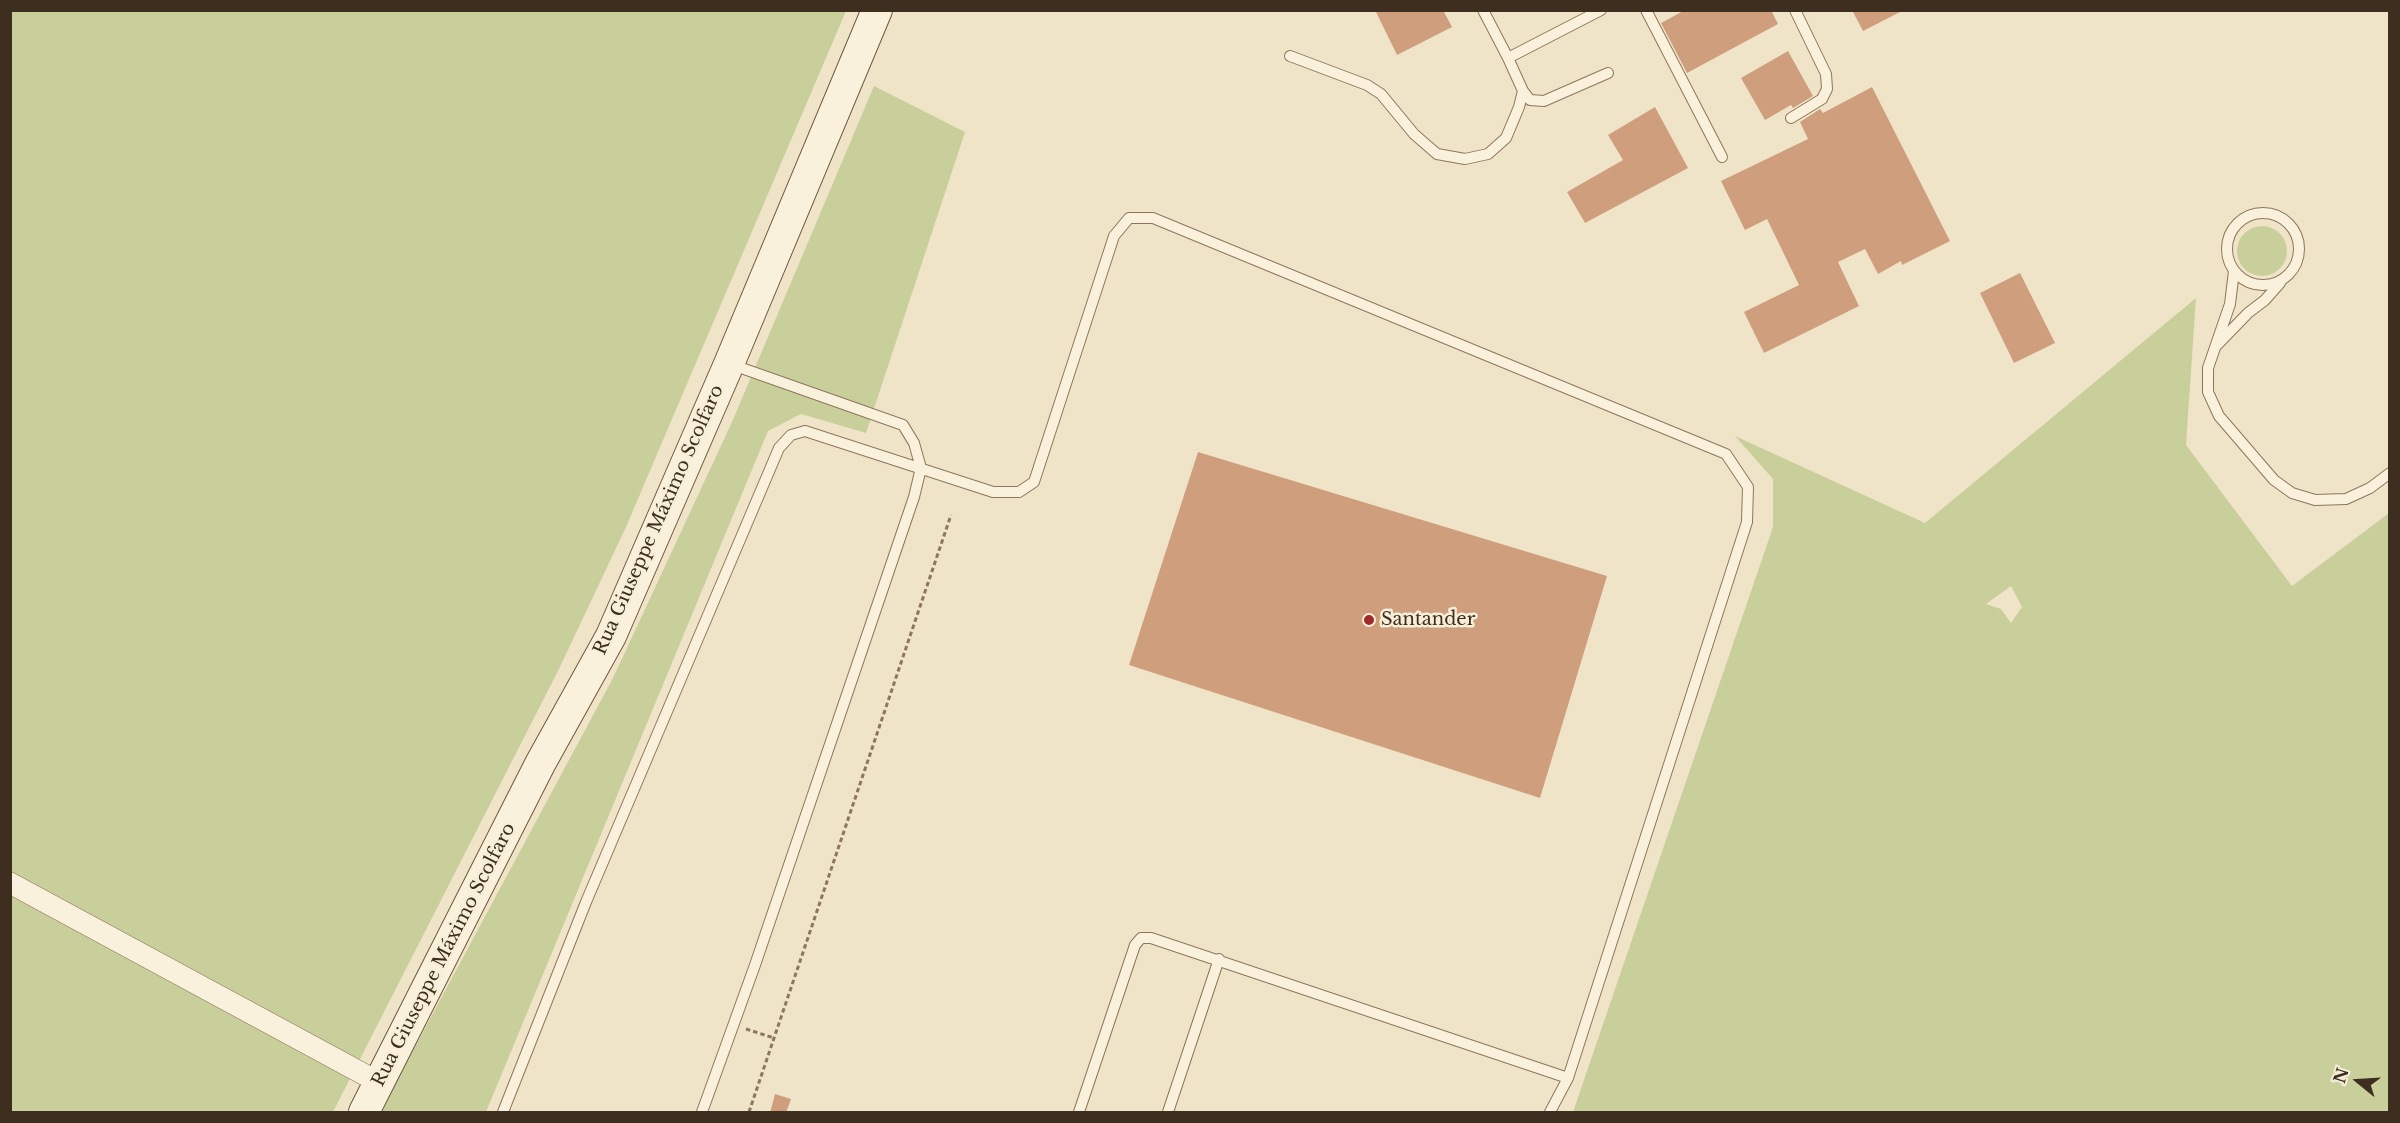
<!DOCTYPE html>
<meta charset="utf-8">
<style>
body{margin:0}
#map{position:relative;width:2400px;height:1123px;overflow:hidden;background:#f0e4c8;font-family:"Libre Baskerville",serif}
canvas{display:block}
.frame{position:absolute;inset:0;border:12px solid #3d2e20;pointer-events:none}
.north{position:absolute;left:2328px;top:1051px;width:60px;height:60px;-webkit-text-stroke:4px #f7eed8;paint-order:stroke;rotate:288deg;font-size:16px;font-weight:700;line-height:24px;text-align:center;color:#3d2e20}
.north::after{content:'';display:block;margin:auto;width:21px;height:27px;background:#3d2e20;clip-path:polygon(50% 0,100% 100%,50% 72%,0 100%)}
</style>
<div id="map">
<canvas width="2400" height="1123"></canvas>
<div class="frame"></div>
<div class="north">N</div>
</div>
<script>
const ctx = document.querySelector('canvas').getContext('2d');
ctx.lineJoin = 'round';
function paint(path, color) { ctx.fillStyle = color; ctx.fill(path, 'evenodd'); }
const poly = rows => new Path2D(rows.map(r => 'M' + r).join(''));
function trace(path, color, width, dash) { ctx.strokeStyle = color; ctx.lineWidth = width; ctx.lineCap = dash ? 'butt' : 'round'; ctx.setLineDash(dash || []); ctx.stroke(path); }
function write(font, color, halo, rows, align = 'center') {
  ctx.font = font + ' "Libre Baskerville",serif'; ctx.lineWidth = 5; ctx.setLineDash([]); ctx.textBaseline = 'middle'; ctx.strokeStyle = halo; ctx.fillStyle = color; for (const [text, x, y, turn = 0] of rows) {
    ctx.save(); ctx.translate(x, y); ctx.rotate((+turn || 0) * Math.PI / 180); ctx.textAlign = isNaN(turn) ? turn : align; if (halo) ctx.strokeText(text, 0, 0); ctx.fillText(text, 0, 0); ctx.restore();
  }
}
paint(poly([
 [10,11,846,11,626,527,559,669,333,1112,11,1112],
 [874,86,965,132,866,433,801,414,768,431,486,1112,380,1112,613,678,732,422],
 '2237 251a25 25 0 1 1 50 0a25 25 0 1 1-50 0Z',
 [2196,298,2186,445,2292,586,2389,513,2389,1112,1573,1112,1773,527,1773,479,1735,436,1925,523],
 [2011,586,2022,607,2011,623,2001,609,1986,604]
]), '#c9cf9b');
paint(poly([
 [1375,10,1443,10,1452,27,1397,55],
 [1685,10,1771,10,1778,24,1687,73,1661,23],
 [1852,10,1904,10,1863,31],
 [1788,51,1813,96,1793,108,1791,105,1765,120,1741,78],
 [1872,87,1950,241,1902,265,1901,261,1878,274,1865,249,1838,262,1859,306,1764,353,1744,312,1799,285,1767,219,1745,230,1721,181,1808,139,1800,122,1820,109,1823,113],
 [1655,107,1688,168,1585,223,1567,192,1623,160,1608,135],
 [2020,273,2055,343,2014,363,1980,293],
 [1198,452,1607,576,1540,798,1129,665],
 [775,1094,791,1099,786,1113,770,1113]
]), '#cf9f7d');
const service = poly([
 [1483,10,1508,58],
 [1646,10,1722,157],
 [1290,56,1367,85,1381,94,1414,134,1437,154,1465,159,1488,154,1506,138,1519,107,1523,91,1508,58,1601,10],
 [1523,91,1530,100,1544,101,1608,73],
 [1791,118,1822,99,1827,89,1826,74,1795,10],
 '2227 249a36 36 0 1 1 72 0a36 36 0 1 1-72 0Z',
 [2234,271,2230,304,2208,368,2208,392,2219,416,2274,480,2292,493,2315,500,2346,499,2370,488,2390,473],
 [2217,345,2248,313,2265,300,2280,283],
 [503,1112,586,902,779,448,791,435,805,431,993,492,1019,492,1034,482,1114,236,1129,218,1153,218,1726,454,1748,487,1747,522,1568,1078,1550,1112],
 [702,1112,755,965,914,497,921,468,914,443,903,425,730,364],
 [1079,1112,1135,945,1141,938,1151,938,1568,1078],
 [1168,1112,1219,959]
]);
const minor = poly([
 [10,883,380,1083]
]);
const secondary = poly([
 [364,1112,540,764,611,636,729,364,877,10]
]);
trace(service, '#8d765c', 12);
trace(minor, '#8d765c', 22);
trace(secondary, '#6f573f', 32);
trace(poly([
 [746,1029,774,1038],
 [749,1112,951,515]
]), '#8d765c', 3, [4.5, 3]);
trace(service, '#faf1dc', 10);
trace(minor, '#faf1dc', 21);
trace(secondary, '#faf1dc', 30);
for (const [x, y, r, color] of [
 [1369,620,6,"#9e2a2b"]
]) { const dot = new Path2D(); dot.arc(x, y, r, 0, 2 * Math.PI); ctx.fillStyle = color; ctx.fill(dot); trace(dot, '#f7eed8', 2); }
write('18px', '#3d2e20', '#f7eed8', [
 ["Rua Giuseppe Máximo Scolfaro",659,520,-66],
 ["Rua Giuseppe Máximo Scolfaro",444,955,-63]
]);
write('18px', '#3d2e20', '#f7eed8', [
 ["Santander",1381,620]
], 'left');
</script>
